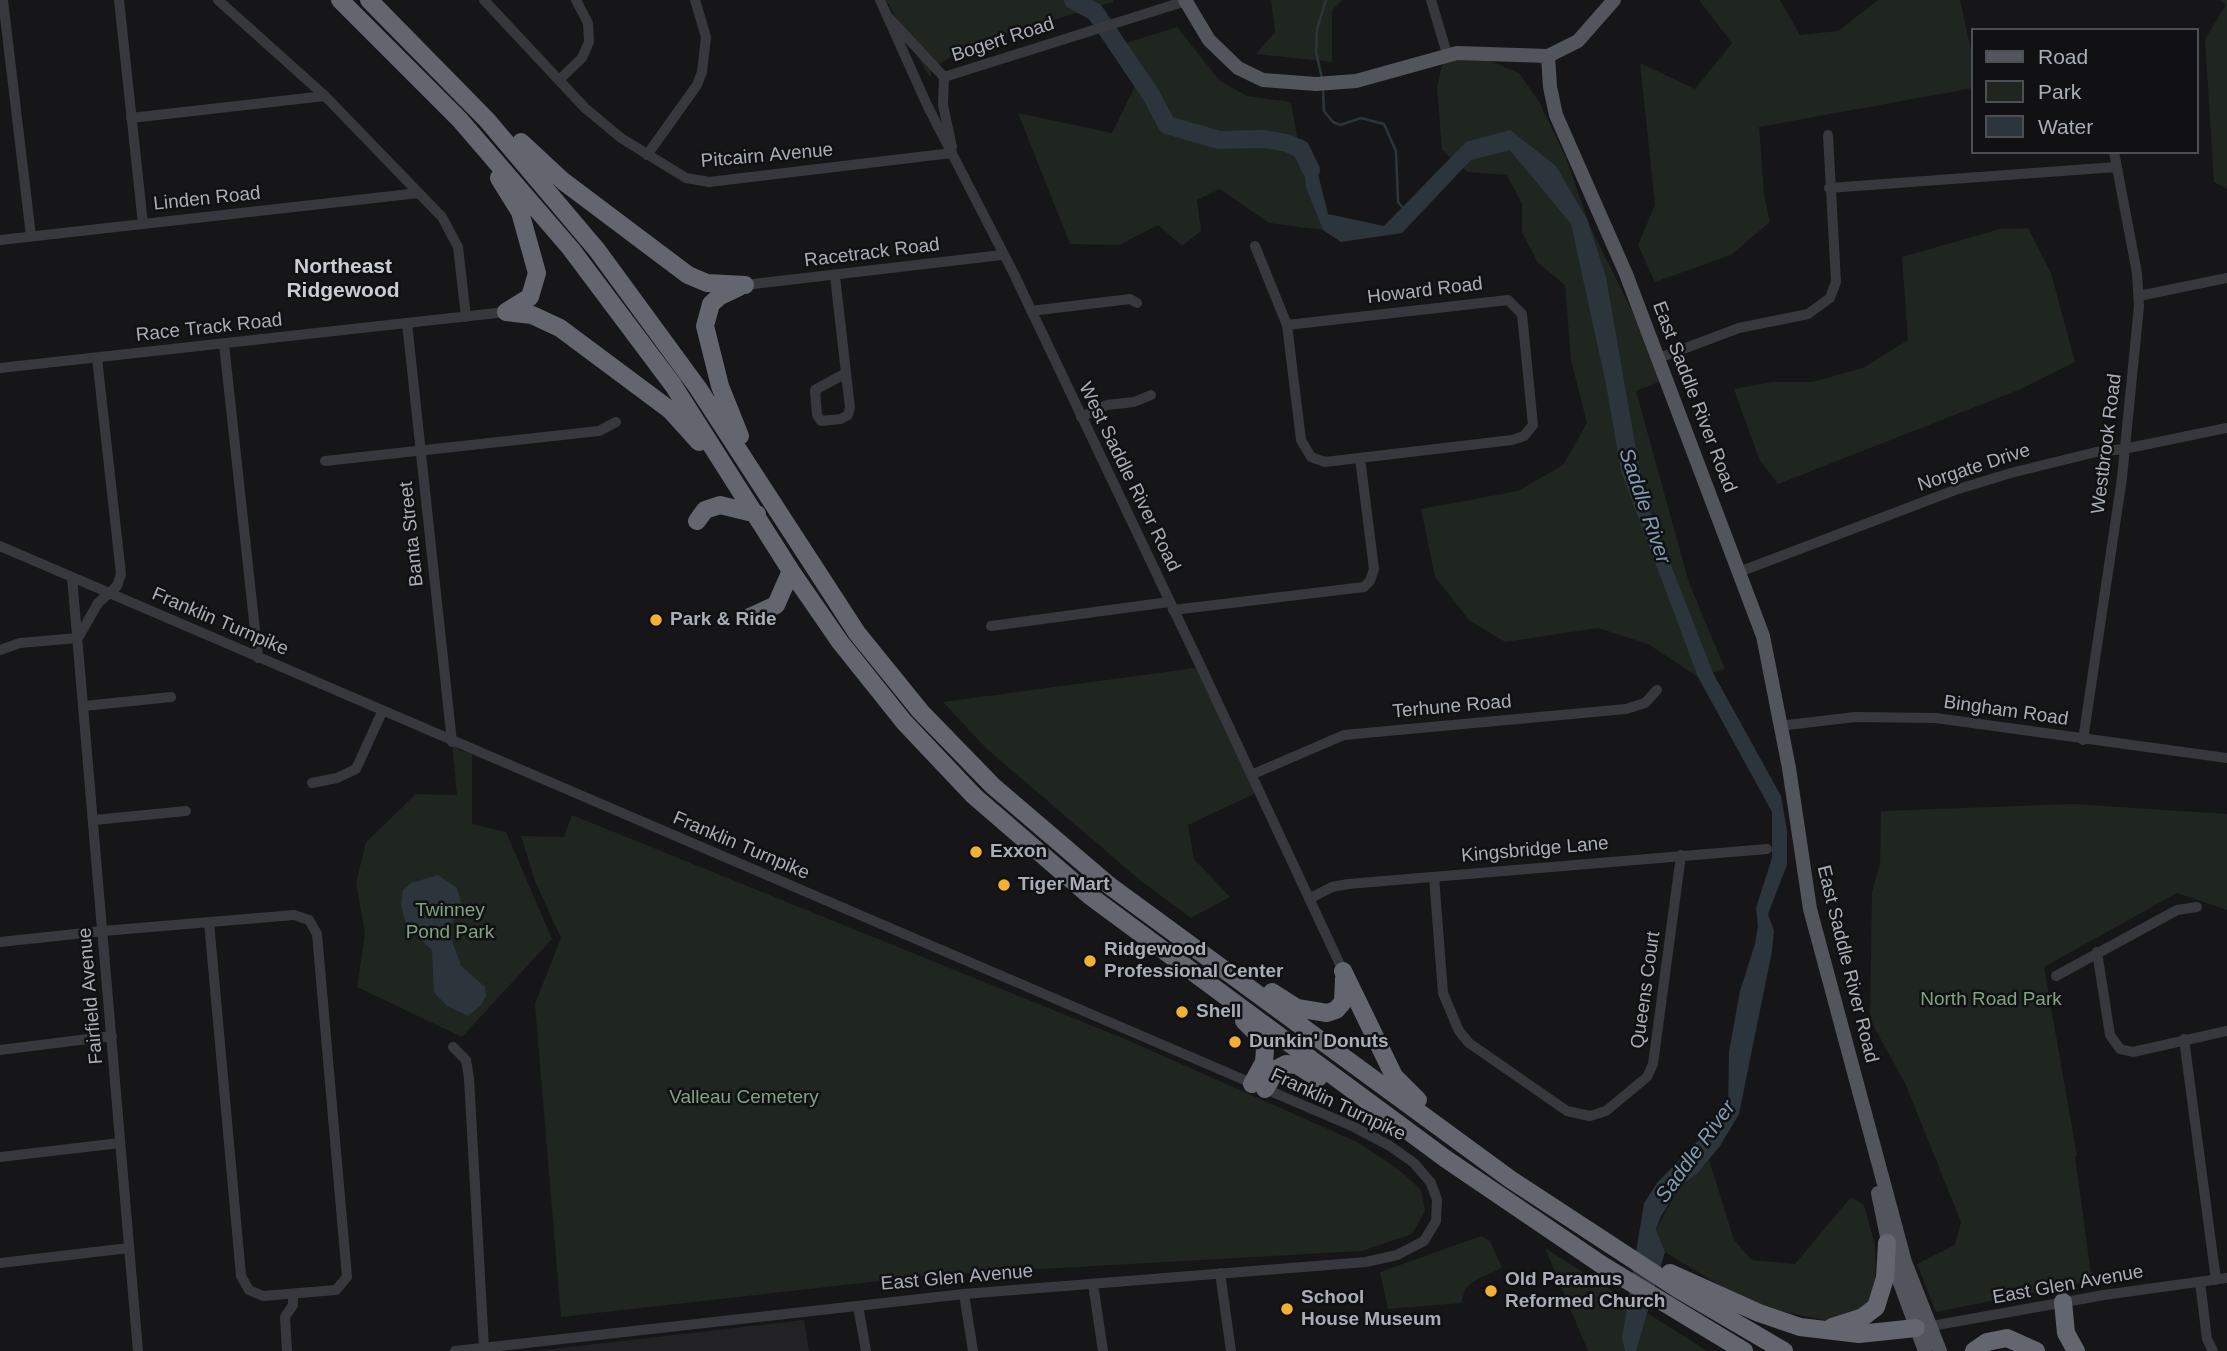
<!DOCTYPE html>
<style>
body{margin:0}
#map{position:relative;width:2227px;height:1351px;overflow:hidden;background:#161618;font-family:Helvetica,sans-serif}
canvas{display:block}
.legend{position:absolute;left:1971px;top:28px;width:228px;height:126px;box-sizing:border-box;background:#111113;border:2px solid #4d4f55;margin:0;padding:9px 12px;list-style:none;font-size:21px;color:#a8adb8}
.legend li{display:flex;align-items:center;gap:14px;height:35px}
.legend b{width:35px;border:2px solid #4d4f55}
</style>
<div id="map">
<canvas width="2227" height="1351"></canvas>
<ul class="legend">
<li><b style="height:9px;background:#53555c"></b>Road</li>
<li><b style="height:19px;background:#1e261f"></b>Park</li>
<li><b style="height:19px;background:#2c353c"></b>Water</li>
</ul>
</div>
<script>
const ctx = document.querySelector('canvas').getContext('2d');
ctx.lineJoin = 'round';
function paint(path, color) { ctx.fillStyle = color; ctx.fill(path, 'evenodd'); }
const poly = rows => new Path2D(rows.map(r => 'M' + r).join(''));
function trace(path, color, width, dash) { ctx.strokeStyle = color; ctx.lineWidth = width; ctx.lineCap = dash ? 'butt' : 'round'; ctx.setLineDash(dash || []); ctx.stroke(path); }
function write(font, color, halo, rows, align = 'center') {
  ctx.font = font + ' Helvetica,sans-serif'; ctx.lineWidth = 5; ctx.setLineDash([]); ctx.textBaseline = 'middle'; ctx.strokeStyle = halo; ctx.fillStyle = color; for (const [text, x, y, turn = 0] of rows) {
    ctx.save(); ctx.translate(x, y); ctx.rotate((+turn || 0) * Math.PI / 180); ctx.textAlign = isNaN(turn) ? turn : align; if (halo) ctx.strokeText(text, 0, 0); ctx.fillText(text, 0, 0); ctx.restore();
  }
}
paint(poly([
 [804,1320,809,1351,535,1351]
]), '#222225');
paint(poly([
 [886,0,1113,0,1113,2,969,45,932,69,930,78],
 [1271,0,1342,0,1332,10,1332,62,1256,54,1275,32],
 [1699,0,1780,0,1800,35,1838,31,1878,0,1960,0,1973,59,1973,88,1759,127,1764,194,1770,222,1731,255,1655,282,1638,245,1655,205,1640,63,1695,89,1732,43],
 [2220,0,2227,0,2227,189,2214,182,2205,39,2226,5],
 [1177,27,1219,80,1247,96,1291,102,1306,188,1323,230,1269,223,1220,189,1197,200,1201,231,1182,246,1158,225,1119,245,1070,244,1018,113,1112,133,1135,86,1110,48],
 [1444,58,1483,58,1519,73,1540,103,1566,158,1590,226,1637,321,1661,381,1636,391,1689,583,1725,669,1698,677,1648,644,1598,628,1505,642,1469,620,1435,577,1421,509,1518,491,1563,465,1587,423,1571,360,1565,285,1538,263,1522,232,1522,204,1507,175,1467,172,1442,150,1437,87],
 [2028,228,2051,273,2075,362,2021,389,1778,484,1759,459,1734,389,1772,382,1812,382,1863,368,1908,340,1902,257,2000,229],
 [1203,667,1258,792,1188,825,1194,859,1230,897,1191,918,1141,881,987,749,943,702],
 [452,742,459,750,472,754,472,824,506,832,552,939,462,1037,357,987,365,933,356,883,366,842,416,794,457,795],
 [2073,804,2227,814,2227,910,2177,893,2044,967,2077,1156,2075,1157,2092,1281,1936,1312,1917,1264,1955,1245,1961,1222,1905,1083,1870,1020,1872,892,1880,864,1881,811],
 [572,815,1125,1039,1357,1142,1398,1169,1421,1190,1425,1211,1412,1234,1362,1251,933,1275,561,1317,535,1004,561,938,535,881,521,836,564,837],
 [1709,1160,1734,1240,1752,1260,1795,1264,1851,1197,1864,1205,1875,1245,1876,1296,1847,1324,1763,1308,1765,1313,1665,1252,1656,1229,1681,1185,1697,1174],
 [1481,1236,1490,1241,1502,1268,1474,1281,1465,1289,1461,1303,1388,1309,1380,1272],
 [1545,1248,1707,1351,1588,1351]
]), '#1e261f');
paint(poly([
 [1510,130,1556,166,1587,219,1606,277,1644,496,1713,673,1781,796,1787,831,1787,865,1768,914,1774,931,1772,951,1739,1114,1720,1146,1697,1174,1681,1185,1661,1216,1656,1229,1665,1252,1636,1351,1625,1351,1622,1338,1644,1203,1657,1183,1728,1110,1729,1052,1740,991,1755,944,1758,926,1756,908,1772,858,1772,812,1698,677,1621,471,1606,384,1571,224,1510,150,1471,160,1402,233,1341,242,1323,230,1306,188,1301,149,1314,158,1328,214,1384,226,1466,142],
 [438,875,457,888,462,905,451,924,452,941,461,966,485,987,486,996,481,1005,468,1016,447,1006,434,992,432,950,406,925,401,905,403,890,411,883]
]), '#2c353c');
trace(poly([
 [1322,78,1316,52,1317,29,1326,0],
 [1323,89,1324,111,1333,122,1340,125,1361,118,1384,124,1396,151,1398,202,1402,207]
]), '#2c353c', 2.5);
trace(poly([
 [1073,0,1095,12,1151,95,1167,125,1219,140,1264,139,1287,143,1301,149,1311,170]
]), '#2c353c', 18);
trace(poly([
 [3,0,31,236],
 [119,0,143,224],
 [218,0,325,96,442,217,458,247,466,317],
 [484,0,585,108,621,138,686,178,709,182,952,153],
 [880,0,928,107,1013,272,1202,669,1343,971],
 [1431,0,1447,54],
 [889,18,944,77],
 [944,77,1186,1],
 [944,77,943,105,952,147],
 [559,80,582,58,589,42,588,23,576,0],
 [131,118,325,96],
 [647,155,697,85,702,72,706,37,695,0],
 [1829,188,2116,167],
 [0,240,419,193],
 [1255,246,1287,325,1301,440,1311,457,1325,462,1512,440,1524,436,1533,425,1522,314,1508,300,1287,325],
 [835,276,846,373,850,408,848,415,841,419,821,421,817,415,815,390,846,373],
 [745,285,1002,255],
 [2139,296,2227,278],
 [1031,311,1130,299,1137,303],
 [407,323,452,742],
 [224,344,258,658],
 [1659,358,1739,328,1808,314,1830,298,1836,282,1828,135],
 [0,368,506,312],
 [1081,417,1107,405,1134,402,1151,395],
 [325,461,599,431,616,422],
 [0,546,1354,1127,1390,1146,1414,1163,1431,1183,1437,1200,1436,1221,1424,1241,1397,1255,1366,1262,964,1294,455,1351],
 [1739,572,1955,490,2011,473,2096,452,2124,449,2227,428],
 [72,577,138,1351],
 [1173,610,1364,587,1370,581,1374,569,1360,458],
 [991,626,1169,602],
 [78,638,98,603,117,586,121,574,97,358],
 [0,650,20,643,78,638],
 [84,706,171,697],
 [1779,726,1855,717,1936,718,2227,758],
 [2083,740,2122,478,2139,306,2137,273,2114,152],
 [1251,775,1344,735,1626,709,1645,703,1657,690],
 [312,783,337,778,356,769,382,712],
 [94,820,186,811],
 [1434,877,1443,993,1459,1031,1469,1043,1567,1111,1590,1116,1606,1111,1647,1077,1653,1064,1681,855],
 [1309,899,1332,887,1348,884,1767,849],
 [0,942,103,931,294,915,309,920,317,934,347,1277,336,1290,263,1296,249,1290,241,1276,209,922],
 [2097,952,2110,1035,2120,1049,2133,1052,2227,1031],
 [2056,976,2177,910,2197,907],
 [2184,1039,2216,1280],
 [453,1047,466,1060,469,1078,484,1348],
 [0,1050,112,1036],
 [0,1157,120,1143],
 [0,1263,129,1248],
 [1220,1273,1231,1351],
 [2200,1282,2207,1339,2213,1351],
 [1093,1284,1103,1351],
 [964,1294,973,1351],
 [858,1306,866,1351],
 [1926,1327,2104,1295,2227,1278],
 [287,1351,285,1317,293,1305,293,1294]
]), '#37383d', 10);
trace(poly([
 [1185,0,1209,40,1238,68,1263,80,1316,84,1356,81,1457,53,1548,56,1578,41,1614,0],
 [1548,56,1550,87,1556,115,1626,274,1763,636,1789,768,1810,909,1905,1262,1940,1351],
 [1878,1193,1892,1261,1925,1351]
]), '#53555c', 14);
trace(poly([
 [340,0,460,120,571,249,673,385,791,571,840,642,904,722,974,796,1090,896,1446,1159,1602,1265,1744,1351],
 [369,0,487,120,597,250,698,388,857,633,921,712,993,786,1110,886,1510,1179,1678,1289,1784,1351],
 [521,142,563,181,688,275,707,283,745,285],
 [499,178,520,212,537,273,530,297,506,312],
 [739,287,720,296,711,304,705,326,720,386,740,436],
 [506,312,532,315,560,328,670,410,699,442],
 [697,521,705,510,720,505,757,514],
 [750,617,776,605,791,571],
 [1343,971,1394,1076,1418,1100],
 [1272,992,1297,1008,1327,1013,1336,1010,1343,1002,1344,978],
 [1244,1021,1260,1037,1265,1049,1264,1062,1252,1084],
 [1265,1089,1278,1068,1286,1064,1297,1065,1318,1078],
 [1670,1273,1759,1313,1800,1327,1859,1334,1916,1328],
 [2063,1302,2066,1333,2076,1351],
 [1832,1327,1863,1317,1876,1307,1885,1278,1887,1243],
 [1974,1351,1987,1342,2007,1338,2036,1351]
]), '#63666e', 18);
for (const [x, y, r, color] of [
 [656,620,7,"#f2b134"],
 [976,852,7,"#f2b134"],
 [1004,885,7,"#f2b134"],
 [1090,961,7,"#f2b134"],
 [1182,1012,7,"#f2b134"],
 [1235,1042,7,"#f2b134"],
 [1491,1291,7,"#f2b134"],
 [1287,1309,7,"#f2b134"]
]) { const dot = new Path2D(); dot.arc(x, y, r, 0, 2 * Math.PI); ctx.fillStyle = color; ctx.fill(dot); trace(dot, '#111113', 2.5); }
write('19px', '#a8adb8', '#111113', [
 ["Bogert Road",1003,40,-18],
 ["Pitcairn Avenue",767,156,-5],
 ["Linden Road",207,199,-6],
 ["Racetrack Road",872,253,-7],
 ["Howard Road",1425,291,-7],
 ["Race Track Road",209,328,-6],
 ["East Saddle River Road",1694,397,69],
 ["Westbrook Road",2107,444,-83],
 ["Norgate Drive",1974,468,-18],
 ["West Saddle River Road",1129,477,64],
 ["Banta Street",412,534,-96],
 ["Franklin Turnpike",220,622,23],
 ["Terhune Road",1452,707,-5],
 ["Bingham Road",2006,711,8],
 ["Franklin Turnpike",741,846,23],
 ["Kingsbridge Lane",1535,850,-5],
 ["East Saddle River Road",1847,964,76],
 ["Queens Court",1646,990,-82],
 ["Fairfield Avenue",91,996,-95],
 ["Franklin Turnpike",1338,1105,25],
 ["East Glen Avenue",957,1278,-5],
 ["East Glen Avenue",2068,1285,-10]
]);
write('bold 19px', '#a8adb8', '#111113', [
 ["Park & Ride",670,620],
 ["Exxon",990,852],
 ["Tiger Mart",1018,885],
 ["Ridgewood",1104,950],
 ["Professional Center",1104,972],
 ["Shell",1196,1012],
 ["Dunkin' Donuts",1249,1042],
 ["Old Paramus",1505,1280],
 ["Reformed Church",1505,1302],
 ["School",1301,1298],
 ["House Museum",1301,1320]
], 'left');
write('19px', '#7fa381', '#111113', [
 ["Twinney",450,911],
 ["Pond Park",450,933],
 ["North Road Park",1991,1000],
 ["Valleau Cemetery",744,1098]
]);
write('bold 21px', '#c9ccd4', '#111113', [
 ["Northeast",343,267],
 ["Ridgewood",343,291]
]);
write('italic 21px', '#7f9bb3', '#111113', [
 ["Saddle River",1644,506,71],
 ["Saddle River",1696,1152,-54]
]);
</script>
